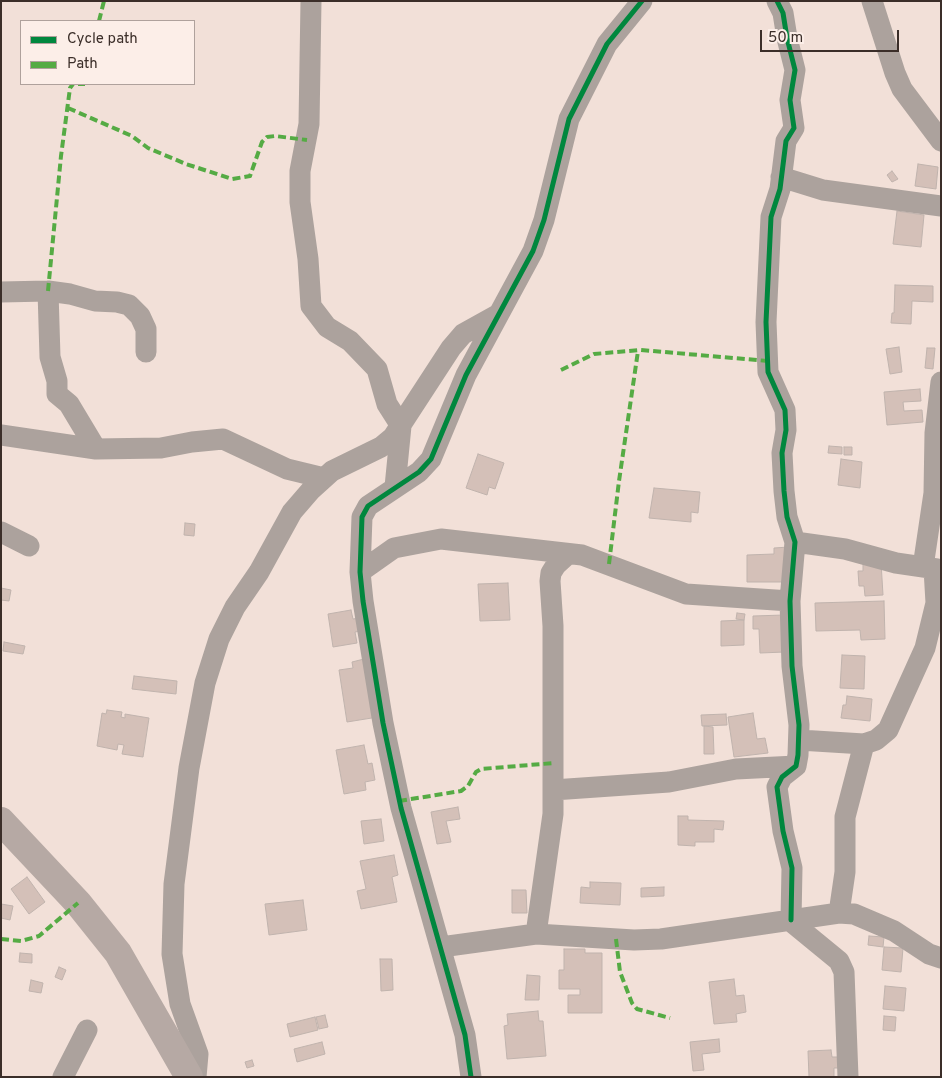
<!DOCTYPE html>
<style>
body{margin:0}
#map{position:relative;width:942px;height:1078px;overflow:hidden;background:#f2e0d8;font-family:Overpass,sans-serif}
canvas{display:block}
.frame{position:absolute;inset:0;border:2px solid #3b2e29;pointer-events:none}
.legend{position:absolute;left:20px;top:20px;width:175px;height:65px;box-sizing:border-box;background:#fceee8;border:1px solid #afa19c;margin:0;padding:6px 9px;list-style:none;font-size:15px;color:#3b2e29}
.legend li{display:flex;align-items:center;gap:10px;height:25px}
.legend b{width:25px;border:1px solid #afa19c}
.scale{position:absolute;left:760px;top:30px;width:139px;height:22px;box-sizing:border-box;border:2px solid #3b2e29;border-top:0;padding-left:6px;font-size:15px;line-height:18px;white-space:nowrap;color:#3b2e29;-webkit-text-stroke:4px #fceee8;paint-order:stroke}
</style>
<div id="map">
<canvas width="942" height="1078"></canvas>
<div class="frame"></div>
<ul class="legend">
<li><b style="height:6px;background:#00873e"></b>Cycle path</li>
<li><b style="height:6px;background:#55ab44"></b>Path</li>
</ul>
<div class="scale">50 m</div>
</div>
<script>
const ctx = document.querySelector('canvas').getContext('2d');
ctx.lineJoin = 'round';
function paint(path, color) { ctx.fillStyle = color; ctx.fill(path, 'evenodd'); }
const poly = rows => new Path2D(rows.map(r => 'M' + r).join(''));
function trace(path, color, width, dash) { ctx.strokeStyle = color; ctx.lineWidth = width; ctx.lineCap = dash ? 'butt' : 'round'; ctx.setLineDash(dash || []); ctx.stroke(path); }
const building = poly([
 [918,164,938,167,936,189,915,186,918,164],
 [892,171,898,179,892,182,887,175,892,171],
 [897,211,924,215,921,247,893,244,897,211],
 [895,285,933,286,933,302,912,301,911,324,891,323,892,313,894,313,895,285],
 [899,347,902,372,890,374,886,349,899,347],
 [927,348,935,348,933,369,925,368,927,348],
 [920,389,921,401,903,402,904,411,922,410,923,422,887,425,884,392,920,389],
 [829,446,842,447,842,454,828,453,829,446],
 [844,447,852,447,852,455,844,455,844,447],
 [478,454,504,463,495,489,489,487,487,495,466,488,478,454],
 [841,459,862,462,860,488,838,485,841,459],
 [654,488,700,492,698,513,691,512,691,522,649,518,654,488],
 [185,523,195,524,194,536,184,535,185,523],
 [789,547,789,582,747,582,747,555,774,554,774,548,789,547],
 [881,562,883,595,865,596,864,586,859,586,858,571,863,571,863,563,881,562],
 [508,583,510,620,480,621,478,584,508,583],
 [1,588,11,590,9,601,1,600,1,588],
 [884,601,885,639,861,640,860,630,816,631,815,603,884,601],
 [351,610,353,619,359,618,361,631,355,632,357,643,333,647,328,614,351,610],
 [737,613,745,614,744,620,736,619,737,613],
 [784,615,785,652,760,653,759,629,753,629,753,616,784,615],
 [744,620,744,645,721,646,721,621,744,620],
 [4,642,25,646,23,654,3,651,4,642],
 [842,655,865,656,864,689,840,688,842,655],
 [364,659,378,717,347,722,339,670,353,668,352,662,364,659],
 [134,676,177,681,176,694,132,689,134,676],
 [847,696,872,699,870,721,841,718,843,705,846,705,847,696],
 [107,710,122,712,121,717,125,718,125,714,149,718,143,757,122,754,124,745,118,744,117,750,97,746,102,713,106,714,107,710],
 [753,713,757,739,765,738,768,753,734,757,728,717,753,713],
 [726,714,727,725,702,726,701,715,726,714],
 [704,726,713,727,714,754,704,754,704,726],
 [364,745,368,764,372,763,375,780,365,782,366,790,344,794,336,750,364,745],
 [458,807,460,819,446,821,451,842,437,844,431,812,458,807],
 [678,816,688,816,688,820,724,821,723,830,714,829,714,842,695,842,695,846,678,845,678,816],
 [381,819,384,841,364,844,361,821,381,819],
 [394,855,398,875,392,877,397,902,361,909,357,891,366,889,360,861,394,855],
 [27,877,45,902,29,914,11,889,27,877],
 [590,882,621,883,620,905,580,903,581,887,590,888,590,882],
 [664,887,664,896,641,897,641,888,664,887],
 [512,890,526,890,527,913,512,913,512,890],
 [303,900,307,930,269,935,265,904,303,900],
 [1,904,13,906,10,920,1,918,1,904],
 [869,936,884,937,883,947,868,945,869,936],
 [884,947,903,948,901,972,882,970,884,947],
 [564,949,585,949,585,953,602,953,602,1013,568,1013,568,995,580,995,580,989,559,989,559,970,564,970,564,949],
 [20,953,32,954,32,963,19,962,20,953],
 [380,959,392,959,393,990,381,991,380,959],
 [59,967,66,970,62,980,55,977,59,967],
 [527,975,540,976,539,1000,525,1000,527,975],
 [734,979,736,996,744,995,746,1012,736,1014,737,1022,714,1024,709,982,734,979],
 [31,980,43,983,41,993,29,991,31,980],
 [885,986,906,988,904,1011,883,1009,885,986],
 [538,1011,539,1021,543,1021,546,1056,507,1059,504,1026,508,1025,507,1014,538,1011],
 [325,1015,328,1027,319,1029,316,1017,325,1015],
 [884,1016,896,1017,895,1031,883,1030,884,1016],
 [315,1017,318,1030,290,1037,287,1024,315,1017],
 [719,1039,720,1052,702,1054,704,1070,693,1071,690,1042,719,1039],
 [322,1042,325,1054,297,1062,294,1049,322,1042],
 [831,1050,832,1057,839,1057,839,1068,834,1068,834,1077,809,1077,808,1051,831,1050],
 [252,1060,254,1066,247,1068,245,1062,252,1060]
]);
paint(building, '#d4c0b8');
trace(building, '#c0b3ad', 1);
trace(poly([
 [311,1,309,124,300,171,300,202,308,259,311,306,327,327,350,341,377,369,387,404,401,426,395,487],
 [777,1,783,13,787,38,795,70,790,100,794,128,786,141,780,189,771,217,766,322,768,372,785,410,786,430,782,453,784,491,787,517,795,542,790,601,792,666,799,725,798,755,796,766,782,777,777,787,783,831,792,868,791,920],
 [872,1,895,73,902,89,941,141],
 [781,177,823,190,941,206],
 [48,291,50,357,57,381,57,394,69,404,96,449],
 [1,292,48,291,70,294,95,301,117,302,129,305,140,316,146,329,146,352],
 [1,435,96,449,161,448,192,442,223,439,287,469,324,478],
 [1,532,29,546],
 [795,542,845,549,896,563,937,569],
 [923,567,934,493,935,433,941,382],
 [360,572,394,548,441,539,582,555,686,594,790,601],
 [799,740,864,744,876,740,888,730,925,648,936,603,934,569],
 [553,790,669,782,736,769,796,766],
 [839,913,845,872,845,817,864,744],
 [789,920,839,961,844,972,848,1077],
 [536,934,553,814,553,626,550,581,551,573,556,565,568,554],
 [441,947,536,934,634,940,661,939,839,913,854,914,894,931,929,954,941,958],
 [63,1077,87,1030],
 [196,1077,198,1054,180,1004,172,954,174,884,189,768,205,683,219,639,235,607,259,572,292,512,311,490,332,471,381,447,393,437,451,348,463,334,499,314],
 [471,1077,465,1035,401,808,383,723,363,601,360,572,362,517,368,506,419,472,431,459,466,375,533,251,544,220,569,119,607,44,642,1]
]), '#aca29d', 21);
trace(poly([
 [1,821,78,903,118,953,189,1077]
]), '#b6a9a4', 28);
trace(poly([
 [99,21,104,1],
 [78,84,85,84],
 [68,108,132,136,148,148,186,164,232,179,250,176,262,142,267,137,275,136,307,140],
 [48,291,61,156,70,88,73,84],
 [561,370,594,354,641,350,768,361],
 [609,564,619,481,638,351],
 [399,801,461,791,468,786,476,772,481,769,554,763],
 [1,939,21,941,39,936,78,903],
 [616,939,620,972,632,1003,637,1009,670,1018]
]), '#55ab44', 4, [8, 4]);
trace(poly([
 [777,1,783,13,787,38,795,70,790,100,794,128,786,141,780,189,771,217,766,322,768,372,785,410,786,430,782,453,784,491,787,517,795,542,790,601,792,666,799,725,798,755,796,766,782,777,777,787,783,831,792,868,791,920],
 [471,1077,465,1035,401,808,383,723,363,601,360,572,362,517,368,506,419,472,431,459,466,375,533,251,544,220,569,119,607,44,642,1]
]), '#00873e', 5);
</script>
